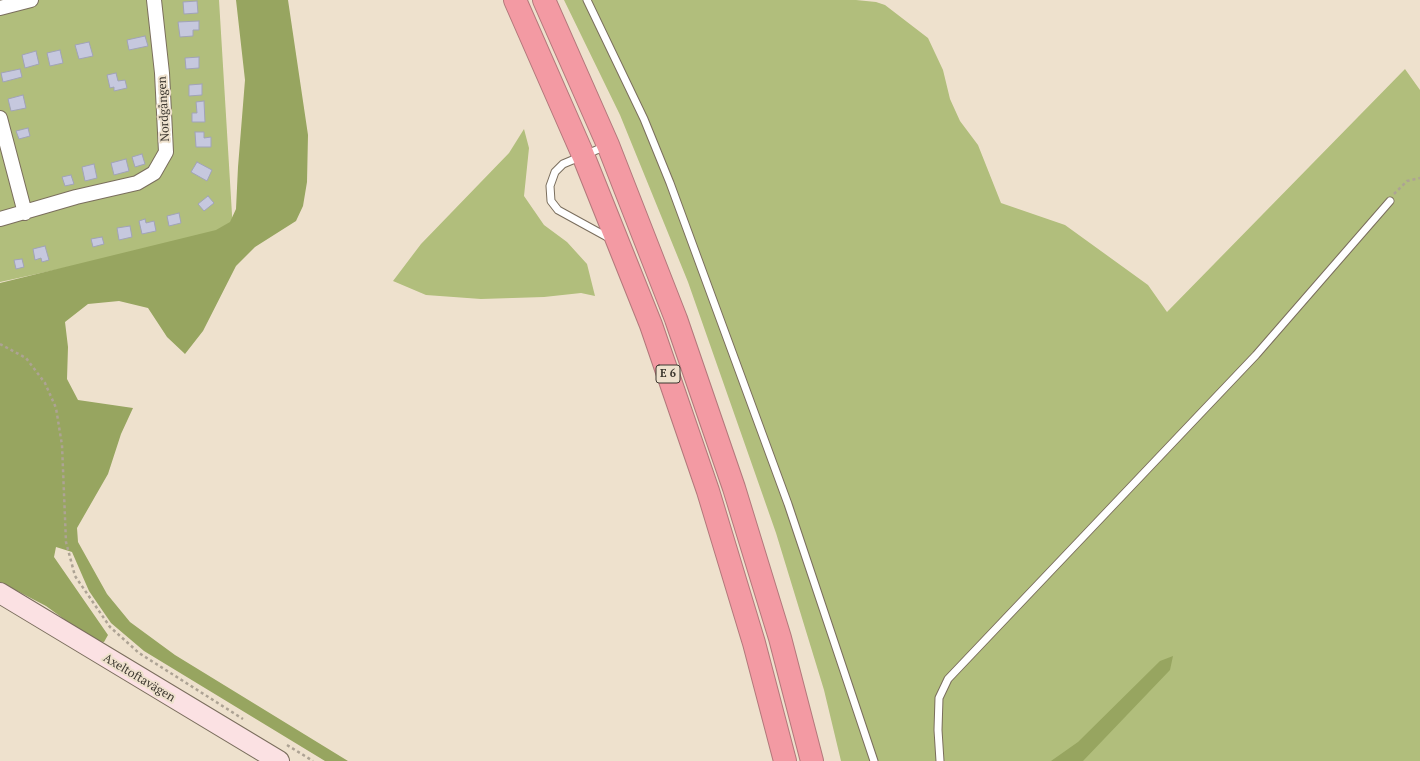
<!DOCTYPE html>
<meta charset="utf-8">
<style>
body{margin:0}
canvas{display:block;background:#eee1cd}
</style>
<canvas width="1420" height="761"></canvas>
<script>
const ctx = document.querySelector('canvas').getContext('2d');
ctx.lineJoin = 'round';
function paint(path, color) { ctx.fillStyle = color; ctx.fill(path, 'evenodd'); }
const poly = rows => new Path2D(rows.map(r => 'M' + r).join(''));
function trace(path, color, width, dash) { ctx.strokeStyle = color; ctx.lineWidth = width; ctx.lineCap = dash ? 'butt' : 'round'; ctx.setLineDash(dash || []); ctx.stroke(path); }
function write(font, color, halo, rows, align = 'center') {
  ctx.font = font + ' "PT Serif",serif'; ctx.lineWidth = 4; ctx.setLineDash([]); ctx.textBaseline = 'middle'; ctx.strokeStyle = halo; ctx.fillStyle = color; for (const [text, x, y, turn = 0] of rows) {
    ctx.save(); ctx.translate(x, y); ctx.rotate((+turn || 0) * Math.PI / 180); ctx.textAlign = isNaN(turn) ? turn : align; if (halo) ctx.strokeText(text, 0, 0); ctx.fillText(text, 0, 0); ctx.restore();
  }
}
paint(poly([
 [0,0,219,0,233,231,0,282],
 [564,0,856,0,876,2,885,5,928,38,943,70,950,99,960,121,978,145,1001,203,1065,225,1148,285,1167,312,1405,69,1420,90,1420,761,841,761,824,690,776,533,688,282,620,115],
 [524,129,529,148,524,196,544,225,567,242,587,264,595,296,581,293,544,297,481,299,426,295,393,281,421,244,509,153]
]), '#b1be7c');
paint(poly([
 [236,0,288,0,308,135,307,182,303,206,296,221,255,247,236,266,203,331,185,354,167,337,148,308,119,301,88,304,65,322,68,347,67,379,78,400,133,408,121,434,108,474,77,528,78,542,107,594,130,622,175,655,348,761,325,761,144,651,111,623,89,591,72,552,56,547,54,557,108,635,104,642,94,641,46,606,0,582,0,283,216,230,230,222,236,209,238,167,245,80],
 [1173,656,1170,670,1083,761,1051,761,1078,742,1160,661]
]), '#97a560');
const building = poly([
 [197,1,198,13,184,14,183,2,197,1],
 [199,21,199,30,193,30,193,36,180,37,178,22,199,21],
 [145,36,148,46,129,50,127,40,145,36],
 [89,42,93,56,79,59,75,45,89,42],
 [60,50,63,63,50,66,47,53,60,50],
 [36,51,39,64,25,68,22,55,36,51],
 [199,57,199,68,186,69,185,58,199,57],
 [20,69,22,77,3,82,1,73,20,69],
 [116,73,118,81,125,80,127,88,114,91,114,87,110,88,107,75,116,73],
 [202,84,202,95,189,96,189,85,202,84],
 [23,95,26,108,11,111,8,99,23,95],
 [204,101,205,122,192,122,192,113,197,113,196,102,204,101],
 [28,128,30,136,19,139,16,131,28,128],
 [195,132,204,132,204,138,211,137,211,147,196,147,195,132],
 [142,154,145,164,135,167,132,157,142,154],
 [126,159,129,171,114,175,111,163,126,159],
 [197,162,212,170,207,181,191,172,197,162],
 [94,164,97,178,85,181,82,167,94,164],
 [71,175,74,184,65,186,62,177,71,175],
 [208,196,214,203,204,211,198,204,208,196],
 [179,213,181,223,169,226,167,216,179,213],
 [145,219,146,223,154,221,156,231,142,234,139,221,145,219],
 [130,226,132,237,119,240,117,228,130,226],
 [102,237,104,244,93,247,91,239,102,237],
 [45,246,49,260,42,262,41,258,35,260,33,249,45,246],
 [22,259,24,267,16,269,14,260,22,259]
]);
paint(building, '#c6c8de');
trace(building, '#a1a3b8', 1);
const lane = poly([
 [587,0,644,119,670,183,788,504,874,761],
 [606,146,563,164,555,172,550,186,551,201,558,210,609,238],
 [940,761,938,730,939,698,948,679,1256,355,1390,201]
]);
const street = poly([
 [0,8,31,0],
 [0,118,25,213],
 [0,219,76,197,137,183,154,173,166,152,162,73,154,0]
]);
const secondary = poly([
 [0,593,279,761]
]);
const highway = poly([
 [515,0,583,155,651,325,708,491,754,643,785,761],
 [544,0,608,145,676,319,734,488,780,638,812,761]
]);
trace(lane, '#7a6e5d', 9);
trace(street, '#7a6e5d', 16);
trace(secondary, '#7a6e5d', 22);
trace(highway, '#b3787b', 24);
trace(poly([
 [1394,194,1407,181,1420,178],
 [0,344,26,358,45,383,56,408,62,445,66,542,75,576,110,627,139,653,243,719],
 [287,745,313,761]
]), '#ada394', 2.5, [3, 3]);
trace(lane, '#fff', 7);
trace(street, '#fff', 14);
trace(secondary, '#fbe1e3', 20);
trace(highway, '#f39aa3', 22);
for (const [x, y, w] of [
 [668,374,24]
]) { const box = new Path2D(); box.roundRect(x - w / 2, y - 9, w, 18, 3); ctx.fillStyle = '#eee1cd'; ctx.fill(box); trace(box, '#3d3830', 1); }
write('bold 11px', '#3d3830', null, [
 ["E 6",668,374]
]);
write('12px', '#3d3830', '#eee1cd', [
 ["Nordgången",164,109,-93],
 ["Axeltoftavägen",139,678,31]
]);
</script>
